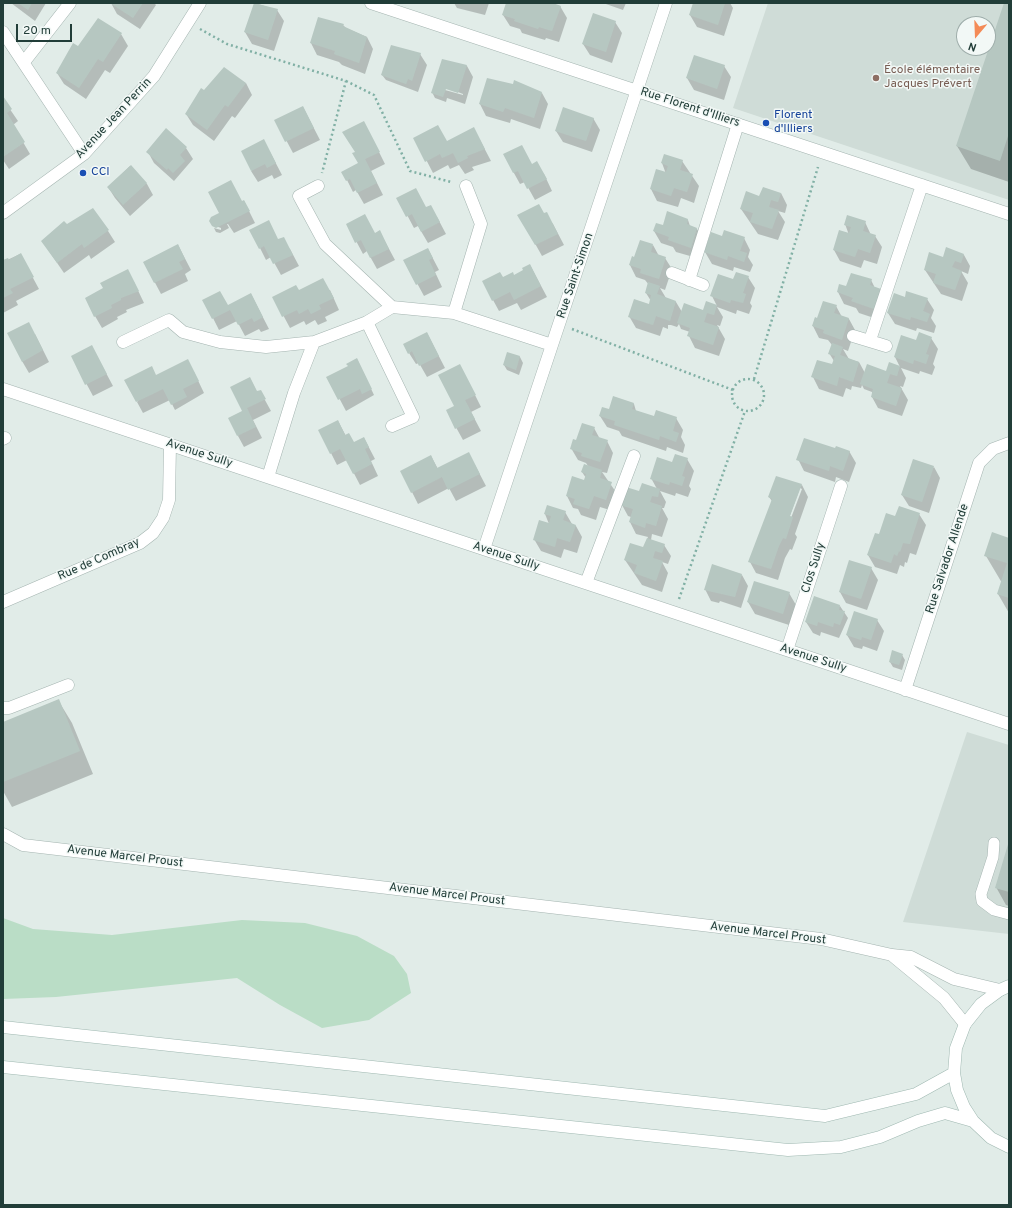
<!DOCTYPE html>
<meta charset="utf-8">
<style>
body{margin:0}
#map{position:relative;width:1012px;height:1208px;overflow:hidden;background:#e1ece8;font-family:Overpass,sans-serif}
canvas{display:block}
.frame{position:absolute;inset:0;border:4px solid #213d38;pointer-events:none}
.north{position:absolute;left:956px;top:16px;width:40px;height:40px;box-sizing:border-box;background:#f2f8f6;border:1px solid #9eadaa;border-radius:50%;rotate:199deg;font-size:11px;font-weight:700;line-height:16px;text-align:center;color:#213d38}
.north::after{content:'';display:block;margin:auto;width:14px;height:18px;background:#f48b57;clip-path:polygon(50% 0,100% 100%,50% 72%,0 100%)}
.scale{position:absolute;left:16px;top:24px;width:56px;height:18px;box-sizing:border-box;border:2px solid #213d38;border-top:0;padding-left:5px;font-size:12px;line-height:14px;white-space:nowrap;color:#213d38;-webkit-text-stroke:3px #f2f8f6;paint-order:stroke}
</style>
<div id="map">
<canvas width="1012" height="1208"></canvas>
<div class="frame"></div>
<div class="north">N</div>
<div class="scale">20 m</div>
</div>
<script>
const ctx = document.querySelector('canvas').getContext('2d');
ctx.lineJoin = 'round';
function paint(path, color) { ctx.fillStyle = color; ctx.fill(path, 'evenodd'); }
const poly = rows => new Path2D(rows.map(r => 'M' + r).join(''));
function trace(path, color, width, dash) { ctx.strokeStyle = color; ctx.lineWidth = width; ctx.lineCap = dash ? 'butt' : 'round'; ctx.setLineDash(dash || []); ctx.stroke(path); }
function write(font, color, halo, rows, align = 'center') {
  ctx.font = font + ' Overpass,sans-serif'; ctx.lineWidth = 3; ctx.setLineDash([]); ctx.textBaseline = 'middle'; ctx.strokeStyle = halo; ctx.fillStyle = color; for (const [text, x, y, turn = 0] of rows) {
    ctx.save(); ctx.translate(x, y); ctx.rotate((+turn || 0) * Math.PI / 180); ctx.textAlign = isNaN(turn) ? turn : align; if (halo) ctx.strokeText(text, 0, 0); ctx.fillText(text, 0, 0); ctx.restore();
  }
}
paint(poly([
 [768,3,1009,3,1009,200,733,108],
 [964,24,988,24,988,48,964,48],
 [967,732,1009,745,1009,934,903,922]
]), '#cfdcd7');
paint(poly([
 [3,918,33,929,112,935,242,920,305,923,357,936,394,956,407,974,411,993,369,1020,322,1028,280,1005,237,978,56,997,3,999]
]), '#baddc6');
paint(poly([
 [11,3,46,3,35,21],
 [111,3,154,3,156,5,140,29,117,14],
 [255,3,277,10,284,21,274,51,252,44,245,32],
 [454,3,489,3,485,15,457,8],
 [507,3,550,3,560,6,567,18,559,42,546,38,545,40,522,33,520,29,510,26,503,15],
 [603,3,626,3,623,10],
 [695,3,730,3,733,8,724,36,697,27,690,15],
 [1005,3,1009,3,1009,182,971,169,957,146],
 [615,22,622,33,612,63,590,55,583,44],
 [343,25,346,28,367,37,373,49,365,74,342,65,339,62,317,55,311,43],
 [121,34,128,46,110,73,105,70,86,99,64,84,57,73,78,47],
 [420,54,427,65,418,92,386,80,382,75],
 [443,60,467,66,473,77,465,104,447,98,446,102,435,98,432,92],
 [445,87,463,94,463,95,445,90],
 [724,66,731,77,724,100,694,90,687,78],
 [246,83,252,95,235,118,232,116,214,141,193,125,186,114,205,92],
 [542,93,548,104,540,129,511,119,510,123,486,116,480,104],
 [3,99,18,121,13,125,30,154,9,169,3,160],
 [303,107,320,140,293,153,276,121],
 [593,118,600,130,592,152,563,142,556,131],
 [166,129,186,148,193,159,174,181,154,163,148,152],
 [370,134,385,164,371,171,383,195,364,204,356,190,353,192,347,180,359,164,356,152],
 [415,138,447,142,480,140,491,161,472,167,474,170,465,174,459,165,450,169,448,165,433,173],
 [270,152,282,175,274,179,272,175,258,182,251,171],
 [504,155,532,165,544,174,552,191,535,200,525,182,520,184],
 [682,161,699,186,694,203,681,198,678,207,657,201,651,189,666,174,662,163],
 [130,166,147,184,153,195,130,216,115,198,108,187],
 [781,193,787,205,785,213,778,211,785,222,778,240,758,234,741,209,760,197],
 [398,198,426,208,437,217,446,234,428,243,418,226,414,228],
 [244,201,255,223,234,233,228,224,227,224,229,228,220,233,216,232,214,228,221,230,221,228,213,225],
 [544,214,553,224,564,245,542,256,519,215],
 [688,220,690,226,697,229,703,240,697,258,676,252,673,247,661,243,654,231,664,226],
 [64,222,66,226,108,231,115,242,91,259,89,255,64,273,42,241],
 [865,222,871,235,875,236,882,247,877,264,864,260,861,268,840,261,834,250,849,235,845,224],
 [347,224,375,234,380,232,395,260,377,269,367,251,363,254],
 [251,230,279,240,290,249,299,266,281,275,271,257,266,260],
 [722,237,744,238,750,250,748,257,753,265,750,272,734,267,733,271,712,264,705,252],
 [178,245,191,270,185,274,188,281,161,294,144,262],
 [653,245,659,256,665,258,672,269,665,290,660,288,666,298,676,302,682,312,704,311,707,302,717,306,712,296,733,281,748,277,755,288,750,303,752,306,749,314,737,310,736,314,717,307,723,317,720,326,717,325,725,339,719,356,695,348,689,336,690,332,681,329,679,324,677,327,671,325,668,325,668,329,663,327,660,336,636,328,629,316,649,305,651,301,646,293,649,285,645,280,636,277,630,265,635,258],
 [428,249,439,270,435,272,442,287,424,296,405,261],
 [20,254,39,289,16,301,18,305,3,313,3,262],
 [964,255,970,266,968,274,961,271,968,283,962,301,941,294,925,270,943,258],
 [530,265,547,297,521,310,517,303,499,311,493,300,502,279,514,276,525,271],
 [871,280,874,286,880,320,859,313,856,308,844,304,838,292,840,285,847,287],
 [134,282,144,303,126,310,127,312,117,317,118,319,102,328,95,316],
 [330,290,339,310,325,317,327,321,318,325,315,320,306,325,304,321,290,328,274,298,298,291],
 [251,294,269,329,261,332,259,329,245,336,237,321,219,330,213,318,228,306],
 [907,298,927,299,934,310,931,318,936,326,934,333,917,328,916,331,895,324,888,313],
 [836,306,842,317,849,319,855,330,848,351,843,349,849,359,859,362,865,373,887,372,890,363,900,367,895,357,917,342,931,338,938,349,933,364,935,367,932,375,920,371,919,374,901,368,906,378,903,387,900,386,908,400,902,416,878,408,872,397,872,392,864,389,862,385,861,388,852,386,851,390,846,388,843,397,819,389,813,377,833,366,834,361,829,353,832,345,828,340,819,338,813,326,815,318,818,319],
 [427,333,445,368,427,377,419,363,416,364,409,353],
 [35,334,49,362,29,373,22,361],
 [508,353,520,357,523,363,519,375,507,370,504,365],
 [72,357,98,358,113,386,93,396],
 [357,359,374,395,346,411,328,377,349,367],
 [194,372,204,393,175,410,170,400,143,413,137,402,157,376],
 [466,377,481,407,471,412,481,431,463,440,447,411,455,407],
 [260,391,271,411,253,420,262,438,244,447,238,436,243,411,257,392],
 [614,397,634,404,636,411,656,418,676,418,683,430,681,437,685,445,683,453,667,447,666,451,622,436,619,431,607,427,600,416,609,411],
 [338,421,346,436,354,443,364,438,375,459,371,461,378,476,360,485,347,460,337,465,331,453],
 [594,428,600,439,607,441,613,453,607,473,602,472,618,495,613,511,600,507,596,520,581,515,578,509,573,508,567,496,585,481,586,478,582,472,588,466,586,463,578,460,571,448,576,442],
 [836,449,849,451,856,463,849,482,836,477,835,482,804,471,798,459],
 [431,456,438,469,475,465,486,486,456,501,449,488,418,504,412,492],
 [687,459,694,471,689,486,691,489,688,497,676,493,675,496,660,491,666,502,664,508,662,508,668,519,662,537,652,534,651,540,664,545,671,556,668,564,662,562,668,573,662,592,642,585,625,560,644,548,648,537,636,534,630,522,631,517,628,516,622,505,640,492,657,489,651,478,673,463],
 [934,467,940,478,929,513,909,506,902,495],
 [802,485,808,497,795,534,797,537,792,550,790,549,785,558,778,580,756,573,750,562,772,501,769,497],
 [800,488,802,489,791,518,789,518],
 [565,512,572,524,576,526,582,537,577,553,564,549,561,558,541,551,534,539,549,524,545,514],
 [919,514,926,525,916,555,910,553,907,563,905,562,904,567,900,565,897,574,875,567,868,555,879,535,896,517],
 [1009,539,1009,613,998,594,1002,583,986,556],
 [871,568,878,580,867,610,846,603,840,592],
 [742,575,748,586,741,608,720,601,719,603,711,601,705,589],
 [789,593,796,605,789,625,755,614,748,602],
 [840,606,848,618,839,638,821,632,820,636,813,633,806,622],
 [855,612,877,620,884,631,877,651,863,646,862,649,854,647,847,635],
 [902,655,905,660,902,670,893,667,890,662],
 [58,700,72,723,93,774,12,807,3,791,3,723],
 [1009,845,1009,906,1006,905,996,887]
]), '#0003');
paint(poly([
 [18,3,32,3,28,10],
 [110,3,143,3,133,18],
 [254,3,278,9,268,40,244,32],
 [506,3,553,3,561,6,552,31,539,27,538,29,514,21,515,19,502,15],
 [693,3,725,3,718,25,689,15],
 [1004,3,1009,3,1009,133,1000,161,956,146],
 [593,13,616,21,606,52,582,44],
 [318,17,344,24,343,26,367,37,359,63,334,54,335,51,310,43],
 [98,18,122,33,103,62,98,59,79,88,56,73,73,43,78,46],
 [391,45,421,53,412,81,408,79,406,84,381,75],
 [694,55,725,65,717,89,686,78],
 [442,59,467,65,458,93,446,89,443,97,431,93],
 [224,67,246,83,228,107,225,105,207,130,185,114,201,88,204,90],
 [487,78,513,84,514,80,542,92,534,118,505,108,503,112,479,104],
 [3,96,12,109,7,113,25,142,3,157],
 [303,106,314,128,285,142,274,120],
 [563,107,594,118,586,141,555,131],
 [364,121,380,152,365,159,377,183,357,193,350,179,346,181,341,172,358,163,352,153,355,152,342,132],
 [438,125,447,141,474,127,485,149,467,156,468,158,458,163,453,153,442,158,440,154,425,162,413,138],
 [166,128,187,147,180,155,185,161,173,173,168,168,167,170,146,152],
 [264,139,276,163,267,168,265,164,251,171,241,151],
 [522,145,532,164,537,161,547,179,527,189,518,171,513,173,503,154],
 [664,154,683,160,680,170,693,174,687,192,674,188,671,196,650,189,656,169,666,172,668,166,661,163],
 [131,165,147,183,123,205,107,187],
 [231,180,242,201,244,200,250,211,216,228,212,226,209,221,211,217,219,213,208,192],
 [763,187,781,193,778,202,771,200,769,207,779,210,772,229,750,222,753,213,740,209,746,191,759,196],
 [416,188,426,207,431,205,440,222,421,232,412,214,406,217,396,198],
 [539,204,544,213,547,212,558,234,535,245,517,215],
 [93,208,109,230,84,248,82,244,57,263,41,241,64,221,67,224],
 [667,211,688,219,687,224,697,228,691,248,668,240,669,237,653,231,656,223,663,225],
 [365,214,375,233,380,230,389,249,370,258,361,240,355,243,346,224],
 [847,215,866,221,863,231,876,235,870,253,858,249,855,257,833,250,839,230,849,233,851,227,844,225],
 [269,220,278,239,284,237,293,255,273,264,264,246,259,249,249,230],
 [724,230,745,237,740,251,747,253,744,262,728,256,727,260,704,252,711,232,722,236],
 [640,240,653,244,651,252,666,257,659,279,640,273,641,269,629,265,632,256,634,257],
 [178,244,185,259,179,262,183,269,154,283,143,262],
 [946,247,964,254,961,263,955,261,952,267,962,271,955,290,933,283,936,274,924,270,929,252,943,257],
 [428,248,433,258,429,260,436,275,416,285,403,260],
 [21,253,34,277,10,289,13,293,3,298,3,260,8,258,9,260],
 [530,264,541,286,514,300,510,292,492,301,482,281,500,272,503,277,513,272,514,275,523,270,522,268],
 [128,269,139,291,121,298,121,300,111,305,112,308,94,317,85,298,103,288,100,283],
 [736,272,749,276,743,293,746,294,743,303,731,300,730,303,710,296,718,274,733,279],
 [851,273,872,279,870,285,881,289,874,309,851,301,853,298,837,292,839,284,846,286],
 [323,278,334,298,319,305,321,309,311,314,308,309,299,314,297,310,282,317,272,297,296,285,299,290],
 [648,282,660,286,657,294,676,301,670,321,656,316,653,325,628,317,634,299,649,304,651,295,645,293],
 [220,291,228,305,251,293,263,317,254,322,252,318,238,325,230,310,212,319,202,300],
 [906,291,928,298,923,311,930,314,927,322,911,317,910,320,887,313,894,293,905,297],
 [706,301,717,305,714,315,707,313,704,322,719,327,713,345,687,336,690,328,677,323,684,303,703,310],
 [823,301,837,305,834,313,849,318,842,340,823,333,824,330,812,326,815,317,817,318],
 [29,322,43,350,22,362,7,333],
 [427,332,439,356,419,366,412,351,408,354,403,344],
 [919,332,932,337,926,354,929,355,926,364,914,360,913,364,894,357,901,335,916,340],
 [832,343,843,347,840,355,859,362,853,382,839,377,837,386,811,377,817,360,832,364,835,356,828,354],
 [92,345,107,374,85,385,71,356],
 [507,352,520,356,516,370,503,365],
 [357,358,372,389,362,394,360,389,338,400,326,377,348,366,346,364],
 [188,359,199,381,183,389,187,397,171,405,163,389,136,402,124,380,152,366,156,375],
 [889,362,900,366,897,376,890,374,887,383,902,388,896,406,871,397,873,389,860,384,867,364,886,371],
 [460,364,476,395,465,400,475,419,455,429,446,410,454,406,438,375],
 [250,377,257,391,261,390,266,399,247,408,256,427,237,436,228,418,242,411,230,387],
 [613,396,634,403,632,409,654,416,656,410,677,417,673,431,679,433,676,442,660,436,659,440,614,425,615,421,599,416,602,407,609,409],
 [338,420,345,435,349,433,354,442,364,437,369,447,365,449,372,464,353,474,340,449,330,454,318,430],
 [582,423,595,427,592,435,608,440,600,462,581,456,582,453,570,449,573,439,576,440],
 [804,438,835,448,836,446,850,451,843,471,830,466,829,471,796,460],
 [469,452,480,474,448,490,442,477,411,493,400,471,431,455,437,468],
 [675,454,688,458,682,476,685,477,682,486,670,482,669,485,650,479,657,457,672,462],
 [913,459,934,466,922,502,901,495],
 [584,464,602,470,600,478,612,482,606,500,594,496,589,509,573,504,575,499,566,496,572,476,584,480,586,474,581,472],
 [776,476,802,484,790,516,793,517,786,539,783,538,779,546,771,569,748,562,772,499,768,497],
 [642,483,660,489,658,497,652,496,650,502,662,506,656,526,646,523,645,528,629,522,633,509,620,505,626,487,639,491],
 [547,505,566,511,563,520,576,525,570,542,557,538,555,547,533,540,539,520,549,523,551,516,544,514],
 [899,506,920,513,910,544,903,543,900,552,899,551,897,556,894,554,891,563,867,555,875,533,879,534,886,513,895,516],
 [992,532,1009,538,1009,598,997,594,1007,563,984,556],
 [647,538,665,544,662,553,655,551,653,558,663,561,656,581,634,573,637,565,624,560,630,543,643,547],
 [849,560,872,567,861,599,839,592],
 [712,564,742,574,735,597,704,590],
 [754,581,790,592,783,614,747,602],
 [814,596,840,605,839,610,845,611,840,625,834,623,833,627,818,622,817,626,805,622],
 [854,611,878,619,871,640,862,637,861,640,846,635],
 [892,650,903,654,899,665,889,662],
 [59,699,80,751,3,782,3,722],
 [1009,841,1009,892,995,888]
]), '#b6c7c1');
const lane = poly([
 [994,843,993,857,981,894,982,901,994,910,1009,914]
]);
const street = poly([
 [371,3,1009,214],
 [3,32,84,154],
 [24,62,70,3],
 [318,186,299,196,325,244,392,307],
 [3,213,84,154,154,76,200,3],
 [672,273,703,285],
 [689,280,738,124],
 [454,313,481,224,466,186],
 [367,322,413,417,392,426],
 [853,336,886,346],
 [870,340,922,185],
 [123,342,169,320,183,332,220,342,266,347,314,342],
 [3,389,1009,724],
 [3,439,5,438],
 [268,477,294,393,314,342,367,322,392,307,454,313,552,345],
 [484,549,666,3],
 [586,583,634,456],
 [3,602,140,543,153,533,163,518,169,500,170,445],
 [787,650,841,486],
 [905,690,979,463,993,449,1009,443],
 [3,708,9,708,68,685],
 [3,834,23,845,821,939,892,955,911,957,954,979,1000,990],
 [893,956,944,998,965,1024]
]);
const secondary = poly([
 [1009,986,1000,990,981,1004,965,1024,956,1048,954,1073,957,1090,964,1107,973,1121,991,1138,1009,1147],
 [3,1027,825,1116,916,1094,954,1073],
 [3,1067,788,1150,841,1147,880,1137,918,1121,945,1113,973,1121]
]);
trace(lane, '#a4b4b0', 12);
trace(street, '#a4b4b0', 13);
trace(secondary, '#9fb8b1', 13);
trace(poly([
 [200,29,227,44,346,81,322,173],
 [346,81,374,95,410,171,451,182],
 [572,329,733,390],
 '732 395a16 16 0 1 1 32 0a16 16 0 1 1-32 0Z',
 [754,379,818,167],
 [679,599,745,411]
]), '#81b0a5', 2.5, [2, 3]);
trace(lane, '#fff', 11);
trace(street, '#fff', 12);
trace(secondary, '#fff', 12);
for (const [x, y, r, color] of [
 [876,78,4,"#8d6e63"],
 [766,123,4,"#1a4fb4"],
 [83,173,4,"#1a4fb4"]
]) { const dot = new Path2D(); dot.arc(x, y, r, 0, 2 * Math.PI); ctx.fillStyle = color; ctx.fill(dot); trace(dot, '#f2f8f6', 1.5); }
write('12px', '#785e54', '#f2f8f6', [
 ["École élémentaire",884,71],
 ["Jacques Prévert",884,85]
], 'left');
write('12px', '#213d38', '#f2f8f6', [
 ["Rue Florent d'Illiers",690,108,18],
 ["Avenue Jean Perrin",114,119,-47],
 ["Rue Saint-Simon",576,276,-71],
 ["Avenue Sully",199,454,18],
 ["Avenue Sully",506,557,18],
 ["Rue Salvador Allende",948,559,-72],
 ["Rue de Combray",99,560,-24],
 ["Clos Sully",814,568,-72],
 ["Avenue Sully",813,659,18],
 ["Avenue Marcel Proust",125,857,7],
 ["Avenue Marcel Proust",447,895,7],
 ["Avenue Marcel Proust",768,934,7]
]);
write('12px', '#164399', '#f2f8f6', [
 ["Florent",774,116],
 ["d'Illiers",774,130],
 ["CCI",91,173]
], 'left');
</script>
